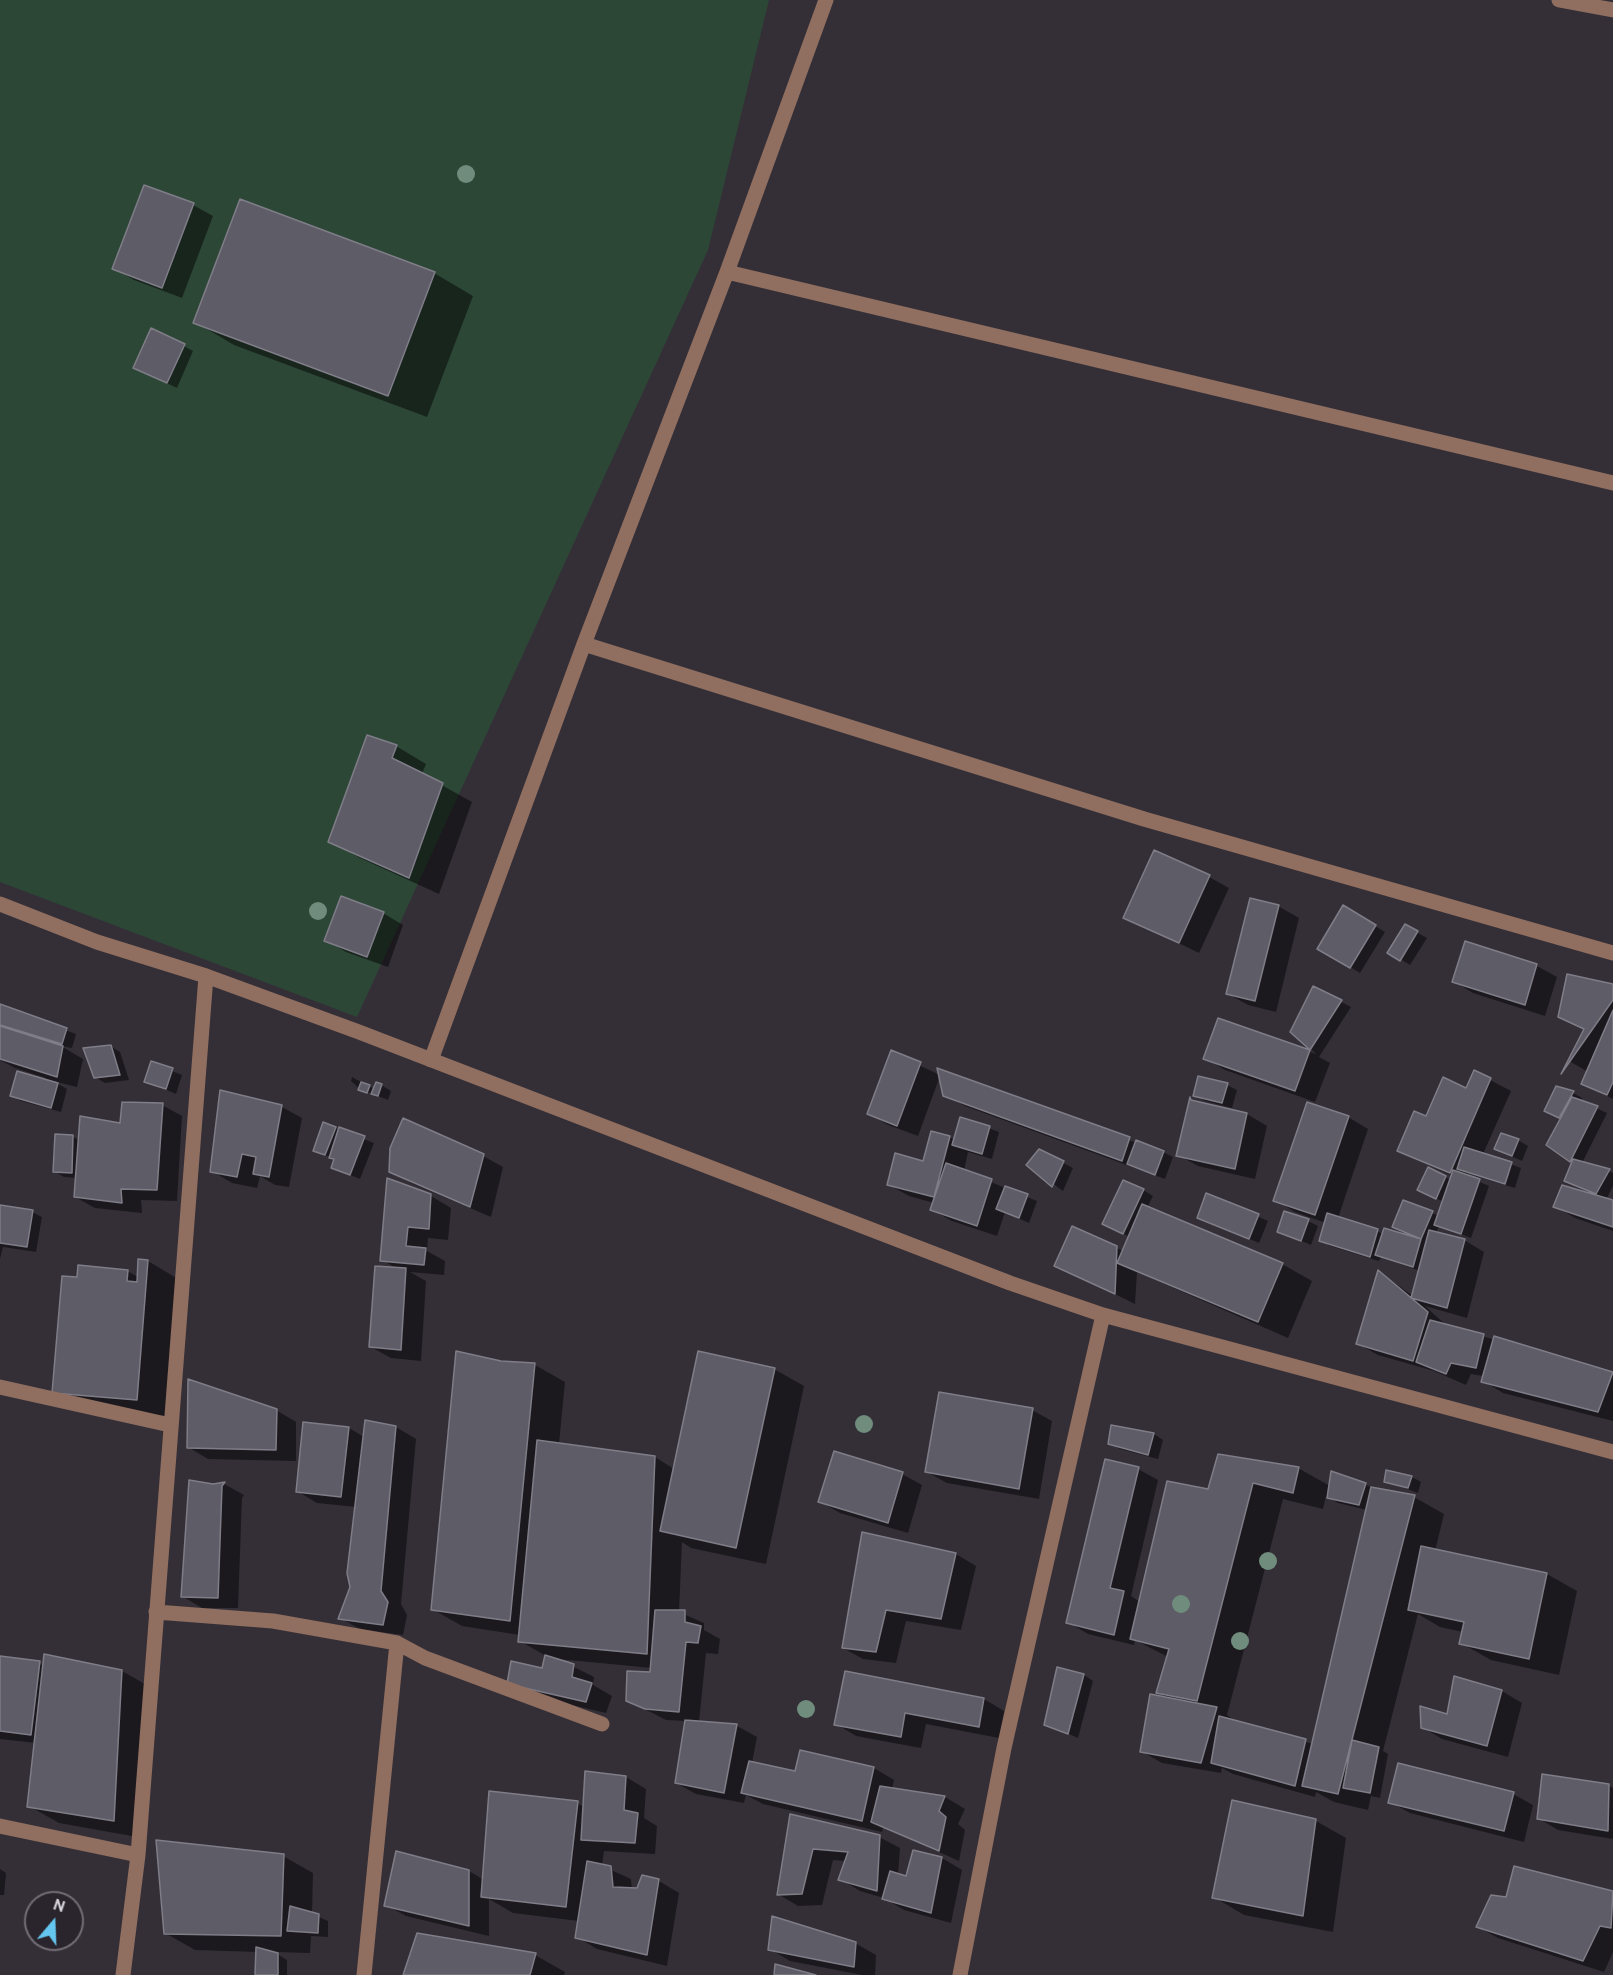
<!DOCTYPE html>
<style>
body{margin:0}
#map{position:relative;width:1613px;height:1975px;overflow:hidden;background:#342f37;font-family:Cabin,sans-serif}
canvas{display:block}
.north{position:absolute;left:24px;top:1891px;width:60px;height:60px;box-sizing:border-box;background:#2a252d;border:2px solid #726d74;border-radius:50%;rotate:19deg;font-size:16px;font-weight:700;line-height:24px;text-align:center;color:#dddadf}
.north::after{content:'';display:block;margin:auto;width:21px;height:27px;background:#64c5ee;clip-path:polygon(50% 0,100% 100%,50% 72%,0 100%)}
</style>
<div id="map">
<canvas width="1613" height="1975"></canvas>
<div class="north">N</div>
</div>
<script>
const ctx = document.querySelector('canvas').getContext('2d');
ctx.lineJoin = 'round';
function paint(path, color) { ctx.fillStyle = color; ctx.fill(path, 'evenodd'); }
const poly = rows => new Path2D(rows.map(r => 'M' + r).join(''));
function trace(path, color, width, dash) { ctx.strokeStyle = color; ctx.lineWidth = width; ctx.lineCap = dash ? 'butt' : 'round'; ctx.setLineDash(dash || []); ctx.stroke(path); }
paint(poly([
 [0,0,769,0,708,250,357,1017,0,882]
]), '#2d4737');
paint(poly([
 [193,205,213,216,182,298,134,280,114,268],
 [434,273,473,296,427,417,234,345,195,322],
 [184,346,193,351,177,388,145,373],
 [396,746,426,764,422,774,472,802,439,894,360,858,330,841],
 [1209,877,1229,888,1199,953,1125,917],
 [1278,906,1299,918,1276,1012,1248,1005,1228,994],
 [1343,907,1385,932,1360,973,1319,948],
 [383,913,403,925,388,967,346,952,326,940],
 [1405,926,1427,938,1410,965,1389,952],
 [1466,943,1537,966,1557,977,1545,1016,1473,993,1453,981],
 [1613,986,1613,1099,1583,1084,1588,1072,1571,1062,1585,1030,1560,1017],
 [1314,988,1351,1007,1319,1057,1330,1063,1315,1102,1225,1070,1205,1058,1219,1020,1316,1054,1292,1031],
 [0,1006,76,1034,72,1048,61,1046,83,1059,77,1087,53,1081,67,1089,61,1112,21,1101,11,1095,46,1078,15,1068,0,1060,0,1028,10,1029,0,1025],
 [110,1046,120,1052,129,1080,105,1083,95,1077],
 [891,1052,940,1075,1163,1152,1173,1157,1165,1179,965,1106,944,1095,940,1076,918,1136,888,1125,868,1113],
 [152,1063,182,1075,176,1094,146,1081],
 [1475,1072,1511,1091,1483,1154,1521,1168,1515,1188,1469,1174,1468,1177,1489,1186,1471,1238,1439,1226,1436,1233,1464,1240,1484,1252,1467,1318,1425,1306,1447,1326,1613,1374,1613,1421,1503,1393,1483,1381,1484,1376,1471,1374,1466,1385,1434,1371,1378,1355,1358,1344,1379,1272,1413,1296,1420,1271,1381,1257,1379,1261,1330,1246,1320,1240,1326,1223,1295,1212,1275,1200,1348,1117,1368,1129,1338,1218,1384,1234,1412,1238,1403,1232,1432,1213,1439,1216,1444,1202,1429,1195,1429,1169,1451,1180,1452,1176,1398,1150,1427,1118,1467,1090],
 [352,1077,374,1089,381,1085,391,1091,388,1100,360,1089,351,1081],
 [1227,1085,1237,1090,1232,1108,1205,1101,1195,1095],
 [1557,1088,1573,1093,1582,1098,1581,1101,1607,1113,1582,1163,1613,1173,1613,1186,1606,1200,1613,1202,1613,1231,1575,1218,1555,1206,1597,1195,1566,1181,1574,1162,1548,1145,1562,1119,1546,1111],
 [221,1092,282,1107,302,1118,289,1187,275,1185,260,1176,257,1188,232,1183,212,1171],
 [1190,1102,1247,1114,1267,1126,1255,1179,1198,1166,1178,1155],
 [162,1105,182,1116,177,1201,141,1200,142,1213,95,1208,75,1197,77,1178,64,1177,54,1171,57,1136,73,1137,79,1140],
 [961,1118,999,1132,992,1159,968,1152,964,1171,1037,1201,1029,1223,1005,1212,997,1236,952,1221,932,1210,934,1203,909,1196,888,1184,924,1162,949,1137,955,1140],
 [335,1128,374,1143,360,1179,333,1168,336,1160,315,1150],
 [1518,1140,1528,1146,1522,1161,1496,1149],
 [1040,1151,1073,1168,1063,1191,1028,1165],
 [483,1156,503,1167,491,1217,411,1183,390,1171],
 [1143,1190,1153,1196,1147,1208,1282,1264,1312,1281,1288,1338,1137,1272,1135,1304,1056,1265,1117,1248,1123,1251,1130,1237,1114,1229],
 [1207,1195,1268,1221,1259,1243,1198,1217],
 [431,1196,451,1208,448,1240,428,1238,427,1251,445,1261,444,1275,410,1272,426,1281,421,1361,391,1358,371,1347,398,1269,382,1260],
 [0,1207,32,1212,42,1217,36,1252,3,1247,0,1259],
 [1308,1221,1318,1226,1311,1245,1279,1231],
 [148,1261,178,1279,167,1416,84,1410,54,1392,78,1279,127,1271,138,1277],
 [501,1363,535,1365,565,1382,559,1444,655,1457,674,1469,774,1369,804,1386,766,1564,691,1548,682,1542,679,1612,704,1623,704,1630,720,1639,718,1654,706,1653,699,1722,737,1726,757,1737,752,1763,796,1773,801,1752,874,1768,894,1780,892,1789,945,1797,965,1809,958,1824,965,1830,959,1861,883,1827,882,1832,763,1804,746,1795,744,1803,696,1794,676,1783,686,1721,666,1720,627,1700,652,1674,652,1668,558,1659,594,1677,593,1685,612,1696,606,1713,529,1695,509,1684,543,1669,546,1656,520,1641,520,1635,462,1626,432,1609],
 [276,1410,296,1422,296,1461,208,1459,188,1447],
 [1032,1410,1052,1421,1039,1499,947,1483,927,1472],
 [366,1422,396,1427,416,1439,401,1604,407,1615,403,1635,360,1629,340,1618,351,1587,356,1507,317,1503,297,1491,349,1428,364,1437],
 [1112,1426,1154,1434,1163,1440,1158,1459,1120,1449,1110,1443],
 [1298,1468,1330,1486,1365,1484,1373,1489,1414,1497,1444,1514,1435,1551,1547,1574,1577,1591,1559,1675,1491,1660,1461,1643,1463,1632,1440,1627,1418,1614,1383,1751,1388,1754,1380,1798,1371,1796,1368,1810,1334,1802,1316,1792,1315,1797,1233,1774,1222,1768,1221,1773,1162,1763,1141,1751,1169,1699,1158,1692,1168,1657,1135,1640,1134,1645,1088,1634,1068,1622,1138,1469,1158,1480,1131,1596,1140,1602,1209,1491],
 [1326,1496,1338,1503,1367,1510,1313,1744,1236,1722,1227,1715,1283,1499,1323,1509],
 [1387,1472,1412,1477,1421,1482,1418,1493,1386,1481],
 [902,1474,922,1485,908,1533,840,1513,819,1501],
 [224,1484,244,1495,242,1498,238,1608,202,1608,182,1596,214,1486],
 [863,1534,956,1554,976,1566,961,1630,906,1621,896,1663,863,1659,843,1648],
 [0,1658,44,1665,122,1671,152,1688,143,1838,59,1823,29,1806,36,1743,0,1739],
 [846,1673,984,1699,1004,1711,999,1738,926,1724,921,1748,856,1736,836,1724],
 [1084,1675,1093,1681,1078,1738,1046,1724],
 [1502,1691,1522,1703,1508,1757,1442,1739,1422,1727],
 [626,1777,646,1789,644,1818,657,1826,655,1854,604,1851,602,1866,631,1879,632,1890,638,1890,643,1877,659,1881,679,1893,667,1966,597,1949,577,1937,579,1921,513,1913,489,1899,489,1936,406,1916,386,1905,469,1871,484,1880,577,1803,584,1807],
 [1609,1786,1613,1788,1613,1839,1558,1830,1538,1818],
 [1513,1794,1533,1805,1524,1842,1410,1813,1390,1802],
 [1233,1802,1316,1821,1346,1838,1333,1932,1244,1915,1214,1897],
 [791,1816,879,1837,900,1848,898,1875,907,1878,942,1858,962,1870,951,1923,904,1910,884,1898,860,1891,840,1879,846,1861,833,1860,822,1905,798,1906,778,1894],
 [283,1856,313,1873,312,1914,328,1921,328,1937,311,1936,310,1953,274,1952,287,1960,287,1975,256,1975,258,1952,195,1950,165,1933],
 [1515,1868,1613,1892,1613,1952,1604,1972,1498,1938,1478,1927,1507,1899],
 [0,1869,6,1873,4,1895,0,1895],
 [855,1943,876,1955,875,1975,862,1975,790,1961,770,1949],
 [535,1955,565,1972,564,1975,406,1975]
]), '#0007');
const building = poly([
 [144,185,194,203,162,288,112,269,144,185],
 [240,199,435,272,388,396,193,323,240,199],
 [151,328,185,344,167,383,133,368,151,328],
 [367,735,397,745,392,758,443,783,409,878,328,842,367,735],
 [1154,850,1210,875,1179,943,1123,918,1154,850],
 [341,896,384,912,367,957,324,941,341,896],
 [1250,898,1279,905,1255,1001,1226,994,1250,898],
 [1343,905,1376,925,1350,968,1317,949,1343,905],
 [1405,924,1418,931,1400,961,1387,953,1405,924],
 [1465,941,1537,964,1525,1005,1452,982,1465,941],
 [1567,974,1613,984,1613,1000,1561,1074,1584,1029,1558,1017,1567,974],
 [1313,986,1342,1000,1310,1050,1290,1032,1313,986],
 [0,1004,67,1028,62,1044,0,1025,0,1004],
 [1613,1010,1613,1082,1607,1095,1581,1084,1613,1010],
 [1218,1018,1310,1050,1295,1091,1203,1059,1218,1018],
 [0,1026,63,1046,57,1077,0,1059,0,1026],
 [111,1045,120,1075,94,1078,83,1048,111,1045],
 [891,1050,921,1062,897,1126,867,1114,891,1050],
 [151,1061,173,1068,166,1089,144,1082,151,1061],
 [937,1068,1130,1137,1122,1161,943,1096,937,1068],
 [1474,1070,1491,1078,1450,1173,1397,1151,1414,1111,1426,1116,1443,1077,1466,1088,1474,1070],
 [17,1071,58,1083,51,1108,10,1096,17,1071],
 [1198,1076,1228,1083,1222,1103,1193,1096,1198,1076],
 [361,1082,370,1085,367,1093,358,1090,361,1082],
 [376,1082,382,1084,378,1096,371,1094,376,1082],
 [1556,1086,1574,1091,1559,1118,1544,1111,1556,1086],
 [220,1090,282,1105,269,1177,253,1174,256,1157,242,1154,237,1177,210,1172,220,1090],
 [1190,1097,1191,1100,1247,1113,1235,1169,1176,1156,1190,1097],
 [1572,1097,1598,1106,1570,1162,1546,1145,1572,1097],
 [122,1102,163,1103,157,1190,121,1189,122,1203,74,1197,80,1116,120,1123,122,1102],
 [1307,1102,1349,1116,1315,1215,1273,1201,1307,1102],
 [960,1117,990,1126,982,1154,952,1145,960,1117],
 [403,1118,484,1154,470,1207,389,1172,390,1148,403,1118],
 [323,1122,336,1127,325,1155,313,1151,323,1122],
 [339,1127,365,1136,350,1175,331,1168,334,1159,329,1158,339,1127],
 [931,1131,950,1136,934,1197,887,1185,895,1153,923,1161,931,1131],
 [1501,1133,1519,1139,1512,1156,1494,1149,1501,1133],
 [55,1134,73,1135,72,1173,53,1172,55,1134],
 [1136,1140,1164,1151,1155,1175,1127,1164,1136,1140],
 [1464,1147,1512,1162,1505,1184,1457,1169,1464,1147],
 [1039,1149,1064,1161,1052,1187,1026,1165,1039,1149],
 [1573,1159,1610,1169,1596,1194,1564,1181,1573,1159],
 [946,1163,992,1179,977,1226,930,1210,946,1163],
 [1428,1167,1446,1176,1436,1199,1417,1190,1428,1167],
 [1453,1170,1480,1179,1461,1234,1434,1225,1453,1170],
 [387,1178,431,1194,429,1229,408,1227,406,1246,426,1248,424,1265,380,1261,387,1178],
 [1123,1180,1144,1189,1123,1234,1102,1224,1123,1180],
 [1562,1185,1613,1200,1613,1227,1553,1207,1562,1185],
 [1005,1186,1028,1194,1019,1218,996,1209,1005,1186],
 [1206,1193,1259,1214,1249,1239,1197,1218,1206,1193],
 [1403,1200,1433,1211,1421,1239,1392,1227,1403,1200],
 [1142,1204,1283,1263,1258,1322,1117,1263,1142,1204],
 [0,1205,33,1210,27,1247,0,1243,0,1205],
 [1284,1211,1309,1219,1301,1241,1277,1232,1284,1211],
 [1327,1213,1378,1229,1370,1257,1319,1241,1327,1213],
 [1072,1226,1117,1246,1115,1294,1054,1266,1072,1226],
 [1384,1228,1421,1239,1413,1267,1375,1255,1384,1228],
 [1429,1230,1465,1239,1447,1308,1411,1298,1429,1230],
 [138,1259,148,1260,137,1400,52,1393,62,1276,77,1277,78,1265,128,1270,127,1281,137,1282,138,1259],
 [375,1266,406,1268,401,1350,369,1347,375,1266],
 [1378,1270,1428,1312,1413,1361,1356,1344,1378,1270],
 [1430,1320,1484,1334,1476,1368,1451,1363,1446,1374,1416,1362,1430,1320],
 [1494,1336,1613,1372,1598,1412,1481,1382,1494,1336],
 [456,1351,501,1361,535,1363,510,1621,431,1610,456,1351],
 [698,1351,775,1368,736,1548,660,1531,698,1351],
 [188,1379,277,1409,276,1450,187,1448,188,1379],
 [939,1392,1033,1408,1019,1489,925,1472,939,1392],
 [365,1420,396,1426,381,1591,388,1602,383,1625,338,1619,350,1587,347,1573,365,1420],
 [303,1422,349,1427,341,1497,296,1492,303,1422],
 [1111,1425,1154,1433,1148,1455,1108,1444,1111,1425],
 [537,1440,655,1456,647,1654,518,1642,537,1440],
 [834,1451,903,1472,888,1523,818,1502,834,1451],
 [1218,1454,1299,1467,1293,1493,1253,1483,1197,1701,1156,1693,1169,1649,1130,1639,1167,1481,1208,1489,1218,1454],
 [1105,1459,1139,1467,1110,1588,1124,1591,1114,1635,1066,1623,1105,1459],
 [1386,1470,1412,1476,1408,1488,1384,1482,1386,1470],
 [1331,1471,1366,1483,1359,1505,1327,1498,1331,1471],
 [189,1480,213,1484,225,1482,222,1486,218,1598,181,1597,189,1480],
 [1371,1487,1415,1495,1338,1794,1302,1786,1371,1487],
 [862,1532,956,1553,941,1619,886,1610,876,1652,842,1648,862,1532],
 [1421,1546,1547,1573,1529,1659,1459,1644,1464,1622,1408,1610,1421,1546],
 [655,1610,685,1610,685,1622,701,1626,698,1643,686,1642,679,1712,645,1709,626,1701,627,1671,650,1672,655,1610],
 [44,1654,122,1670,114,1821,27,1807,44,1654],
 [545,1655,574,1664,572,1677,592,1683,586,1702,507,1684,511,1661,542,1668,545,1655],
 [0,1656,40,1661,31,1735,0,1731,0,1656],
 [1057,1667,1084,1674,1068,1734,1044,1725,1057,1667],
 [845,1671,984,1698,979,1727,905,1713,901,1737,834,1725,845,1671],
 [1454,1676,1502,1690,1487,1746,1421,1728,1420,1706,1447,1714,1454,1676],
 [1150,1694,1217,1707,1201,1763,1140,1752,1150,1694],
 [1219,1716,1306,1739,1295,1786,1211,1763,1219,1716],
 [685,1720,737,1724,724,1793,675,1783,685,1720],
 [1352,1740,1379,1747,1370,1793,1343,1788,1352,1740],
 [800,1750,874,1767,862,1821,741,1793,749,1761,795,1771,800,1750],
 [1398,1763,1514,1792,1504,1831,1388,1803,1398,1763],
 [585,1771,626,1776,624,1810,638,1813,635,1843,581,1840,585,1771],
 [1542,1774,1609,1784,1608,1831,1537,1819,1542,1774],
 [880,1786,945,1796,939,1811,946,1817,939,1851,871,1822,880,1786],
 [489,1791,578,1801,566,1907,481,1897,489,1791],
 [1232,1800,1316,1819,1303,1916,1212,1898,1232,1800],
 [790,1814,880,1835,877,1891,838,1880,848,1852,813,1849,802,1894,777,1895,790,1814],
 [156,1840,284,1854,281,1936,164,1934,156,1840],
 [913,1850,942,1857,931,1913,882,1899,890,1871,906,1876,913,1850],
 [396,1851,469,1870,469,1926,384,1906,396,1851],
 [587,1861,611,1866,613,1887,637,1888,642,1875,659,1879,647,1955,575,1938,587,1861],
 [1514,1866,1613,1891,1611,1928,1600,1926,1583,1961,1476,1927,1491,1895,1506,1897,1514,1866],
 [290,1906,319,1914,318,1933,287,1931,290,1906],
 [772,1916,856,1942,854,1967,768,1950,772,1916],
 [417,1933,536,1953,530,1975,403,1975,417,1933],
 [256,1947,278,1953,278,1975,255,1975,256,1947],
 [775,1964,816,1975,774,1975,775,1964]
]);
paint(building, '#5e5c66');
trace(building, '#7f7d88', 1.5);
trace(poly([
 [1559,0,1613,10],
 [727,272,1613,483],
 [584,644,1144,819,1613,953],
 [0,904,97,942,206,976,359,1032,1010,1283,1103,1315,1613,1452],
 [431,1060,584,644,727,272,826,0],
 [0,1387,170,1425],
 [156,1612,273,1621,397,1643,425,1658,602,1724],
 [0,1826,138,1855,206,976],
 [123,1975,138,1855],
 [364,1975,397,1643],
 [960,1975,1004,1748,1103,1315]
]), '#906f60', 15);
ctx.fillStyle = '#6f8c7d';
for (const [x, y] of [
 [466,174],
 [318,911],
 [864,1424],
 [1268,1561],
 [1181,1604],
 [1240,1641],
 [806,1709]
]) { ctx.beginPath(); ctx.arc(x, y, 9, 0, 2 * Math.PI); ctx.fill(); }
</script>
